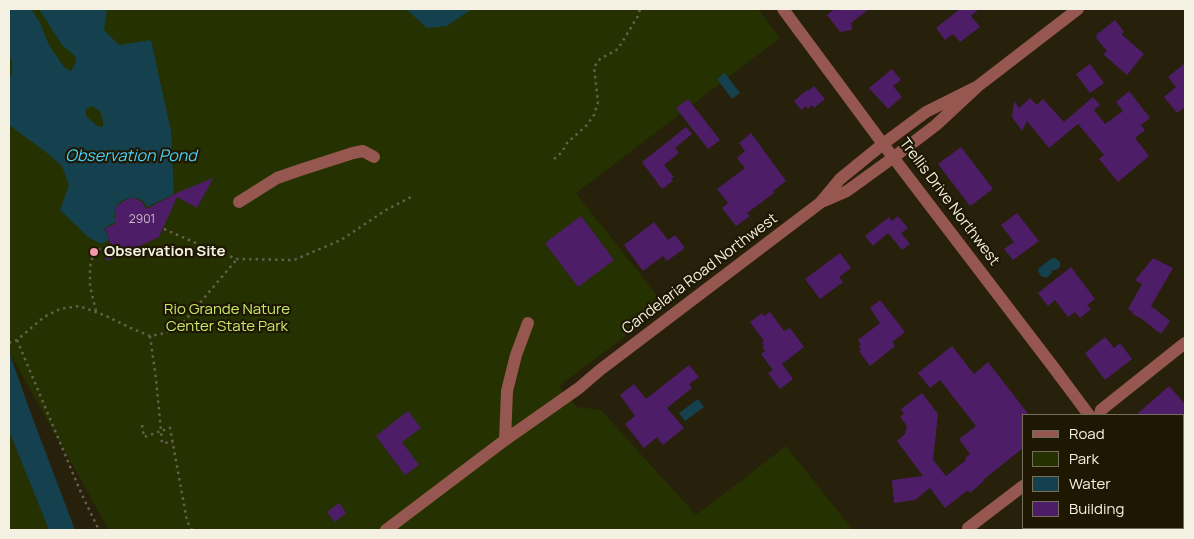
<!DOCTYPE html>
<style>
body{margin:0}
#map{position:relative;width:1194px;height:539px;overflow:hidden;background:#27210b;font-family:Manrope,sans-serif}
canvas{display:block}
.frame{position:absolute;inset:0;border:10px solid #f4f0e2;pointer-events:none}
.legend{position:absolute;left:1022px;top:414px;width:162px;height:115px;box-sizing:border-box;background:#1e1803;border:1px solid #746e5c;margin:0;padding:6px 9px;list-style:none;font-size:15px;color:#f4f0e2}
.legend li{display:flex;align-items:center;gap:10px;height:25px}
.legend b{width:25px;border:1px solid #746e5c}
</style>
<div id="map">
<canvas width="1194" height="539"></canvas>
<div class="frame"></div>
<ul class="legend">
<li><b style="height:6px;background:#965750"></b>Road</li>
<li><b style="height:14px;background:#253100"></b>Park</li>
<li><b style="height:14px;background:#15404d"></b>Water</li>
<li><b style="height:14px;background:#4e1d68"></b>Building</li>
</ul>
</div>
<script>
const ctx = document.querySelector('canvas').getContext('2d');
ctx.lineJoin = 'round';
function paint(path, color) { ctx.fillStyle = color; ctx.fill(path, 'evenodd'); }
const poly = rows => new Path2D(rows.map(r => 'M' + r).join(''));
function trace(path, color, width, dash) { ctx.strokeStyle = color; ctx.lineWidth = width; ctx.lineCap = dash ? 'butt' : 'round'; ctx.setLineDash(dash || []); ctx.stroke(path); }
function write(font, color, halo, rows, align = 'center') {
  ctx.font = font + ' Manrope,sans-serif'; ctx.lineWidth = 4.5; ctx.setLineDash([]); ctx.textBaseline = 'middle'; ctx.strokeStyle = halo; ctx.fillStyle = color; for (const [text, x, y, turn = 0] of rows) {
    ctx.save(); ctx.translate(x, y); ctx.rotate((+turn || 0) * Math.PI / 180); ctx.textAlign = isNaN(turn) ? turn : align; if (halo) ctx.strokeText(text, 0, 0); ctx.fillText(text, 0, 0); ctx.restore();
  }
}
paint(poly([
 [9,9,758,9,780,38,576,193,665,306,559,386,577,407,601,410,696,515,786,446,853,530,109,530,9,352],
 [9,431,49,530,9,530]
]), '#253100');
paint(poly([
 [9,9,33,9,32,10,40,23,49,45,64,67,71,71,75,64,76,57,62,45,39,9,107,9,104,30,119,45,151,40,171,131,174,194,147,207,143,201,137,198,130,198,123,200,118,204,115,210,114,217,116,222,104,228,109,240,101,244,88,237,60,210,69,185,62,166,47,153,9,125,9,79,12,72,12,59,9,57],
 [92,106,100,111,103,121,103,127,97,126,86,116,86,109],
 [406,9,472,9,447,26,427,28],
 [725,73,740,93,732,99,717,79],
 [1055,258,1060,262,1060,267,1056,270,1053,270,1051,274,1046,278,1041,276,1038,271,1039,268,1051,259],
 [9,352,30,411,75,530,49,530,9,431],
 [698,399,704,407,685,421,679,413]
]), '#15404d');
paint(poly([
 [835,9,869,9,851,23,852,30,840,32,827,15],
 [960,9,979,9,971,16,980,27,960,42,953,34,945,40,936,28],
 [1115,20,1124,32,1121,34,1144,54,1127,75,1103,54,1107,51,1096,38,1097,37,1096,35],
 [1185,63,1185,107,1177,113,1164,97,1176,87,1168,77],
 [1090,64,1104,83,1090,93,1076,74],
 [892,69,901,80,893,86,902,97,888,109,869,88],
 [814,86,825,99,814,108,812,105,808,109,806,106,801,110,794,101,807,90,808,91],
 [1129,91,1150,118,1141,125,1145,130,1135,138,1149,156,1118,182,1099,159,1104,155,1078,124,1049,148,1027,121,1022,131,1012,117,1014,101,1019,108,1030,98,1037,105,1043,99,1064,122,1093,97,1100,105,1094,110,1105,124,1123,111,1116,102],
 [688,99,720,140,708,149,676,108],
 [686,127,692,134,675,148,679,153,664,165,674,177,671,179,673,181,662,189,642,162],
 [751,133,786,181,773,191,774,193,747,213,750,216,736,226,722,208,728,203,717,189,745,168,737,158,745,151,739,143],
 [961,147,993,189,970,206,938,164],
 [213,178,197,208,177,197,159,237,107,261,102,251,111,245,105,228,115,224,115,210,118,205,124,201,130,198,137,199,142,202,146,209,179,192],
 [1017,213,1039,241,1013,260,1004,249,1014,242,1001,225],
 [581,216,614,260,578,287,545,243],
 [898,216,908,228,901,233,910,244,902,250,888,233,873,246,865,236,889,217,892,221],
 [654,222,668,240,675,235,685,248,667,261,663,256,643,271,624,245],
 [840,253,851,268,839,277,843,282,820,299,805,279],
 [1153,258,1173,268,1151,306,1170,321,1161,334,1142,319,1132,314,1133,312,1128,309,1142,284,1135,280],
 [1071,267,1095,299,1087,305,1091,309,1080,318,1075,312,1068,317,1055,300,1048,306,1038,293],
 [880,300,905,332,892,342,895,346,870,366,859,351,861,349,859,346,861,345,858,340,880,323,870,308],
 [770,312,784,331,790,328,804,347,782,364,793,379,780,389,768,373,773,370,761,354,765,351,762,347,764,346,762,343,764,341,750,322,762,313,764,316],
 [1105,337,1114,348,1120,343,1132,359,1105,380,1085,353],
 [952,346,974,374,988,362,1029,415,1023,415,1023,448,983,480,984,481,970,493,968,490,945,508,930,488,915,500,894,503,892,480,923,476,897,441,905,434,907,426,900,417,904,414,901,409,922,393,938,414,933,460,946,476,966,460,965,458,970,454,959,439,976,426,940,380,930,388,918,373],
 [689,365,699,377,689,384,692,388,667,408,684,428,663,445,657,437,644,448,625,424,635,416,620,395,634,384,646,399],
 [1169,386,1185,404,1185,415,1136,415],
 [408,411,421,428,402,442,419,465,405,475,376,436],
 [339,503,346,513,335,522,327,512]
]), '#4e1d68');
trace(poly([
 [554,159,562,152,567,143,587,125,594,115,598,102,594,67,600,59,618,49,638,16,640,9],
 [164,229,198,244,237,259,294,260,341,240,386,210,411,197],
 [96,311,90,286,90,267,94,252,110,244],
 [150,336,156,379,161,431,170,428,187,521,192,530],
 [17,340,82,495,99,530],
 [9,343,17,340,44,317,60,309,79,306,104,315,133,329,150,336,165,333,182,324,237,259],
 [142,425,144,437,161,431,162,443,173,442]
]), '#655f4c', 2.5, [2.5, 4]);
trace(poly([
 [783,9,883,144,1054,368,1089,415],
 [824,201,847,191,894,157,936,125,978,86,1078,9],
 [239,202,277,178,300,170,353,153,363,151,374,157],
 [1100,415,1101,410,1185,343],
 [505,440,507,391,516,355,528,323],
 [1183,475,1185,476],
 [968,528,1023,486],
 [386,530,505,440,579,388,600,370,820,203,840,179,883,144,926,112,978,86]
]), '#965750', 12);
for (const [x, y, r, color] of [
 [94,252,5,"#f39aaa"]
]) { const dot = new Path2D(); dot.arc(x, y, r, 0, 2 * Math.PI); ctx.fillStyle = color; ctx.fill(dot); trace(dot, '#1e1803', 2); }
write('12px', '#cabbc4', null, [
 ["2901",142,220]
]);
write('15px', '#f4f0e2', '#1e1803', [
 ["Trellis Drive Northwest",949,202,53],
 ["Candelaria Road Northwest",700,274,-37]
]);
write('bold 15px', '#f4f0e2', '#1e1803', [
 ["Observation Site",104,252]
], 'left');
write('15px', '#c7e969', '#1e1803', [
 ["Rio Grande Nature",227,310],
 ["Center State Park",227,327]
]);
write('italic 16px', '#4ad1fa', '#1e1803', [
 ["Observation Pond",131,157]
]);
</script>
